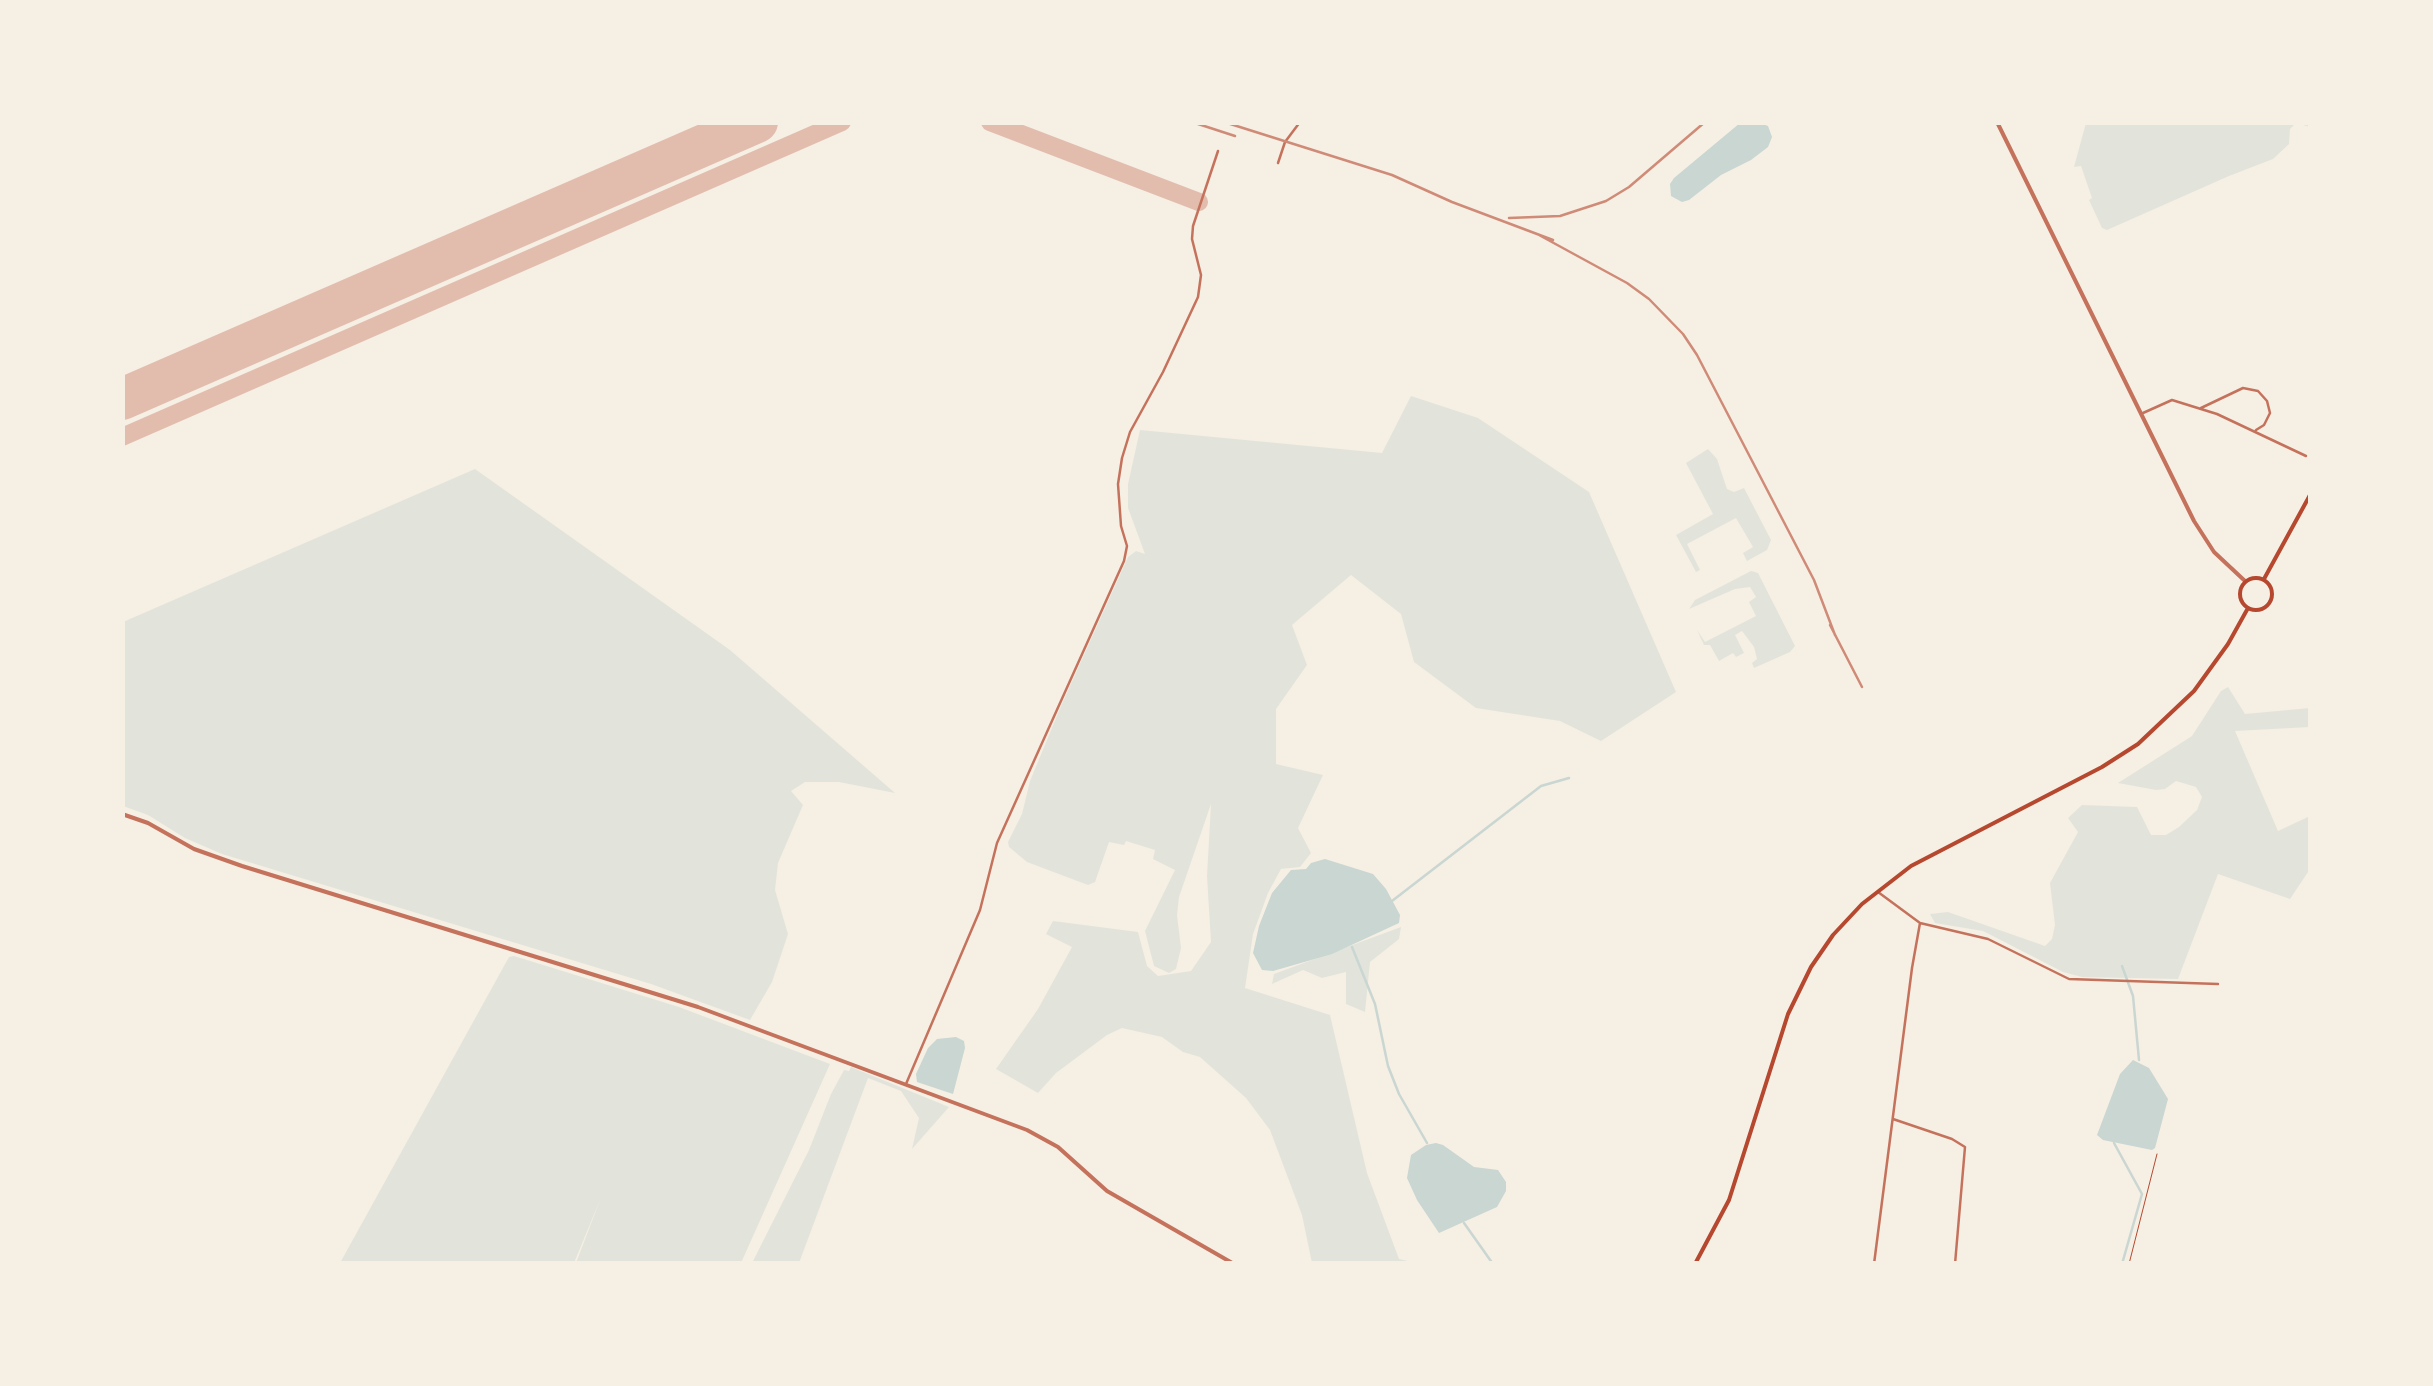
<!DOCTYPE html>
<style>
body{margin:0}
#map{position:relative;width:2433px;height:1386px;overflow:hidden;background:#f6efe4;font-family:Helvetica,sans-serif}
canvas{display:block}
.frame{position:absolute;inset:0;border:125px solid #f6efe4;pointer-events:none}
</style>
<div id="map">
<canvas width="2433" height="1386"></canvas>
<div class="frame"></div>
</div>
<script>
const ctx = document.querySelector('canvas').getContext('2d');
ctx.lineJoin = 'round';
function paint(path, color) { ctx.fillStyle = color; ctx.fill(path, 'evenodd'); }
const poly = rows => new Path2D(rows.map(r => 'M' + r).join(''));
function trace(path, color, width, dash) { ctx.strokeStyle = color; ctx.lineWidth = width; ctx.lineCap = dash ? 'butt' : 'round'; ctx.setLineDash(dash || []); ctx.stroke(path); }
paint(poly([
 [2086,123,2310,122,2310,127,2296,123,2290,129,2289,144,2273,159,2229,176,2107,230,2102,228,2089,200,2092,198,2081,166,2074,167],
 [1411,396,1478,418,1589,492,1676,692,1601,741,1560,721,1476,708,1414,662,1401,614,1351,575,1292,625,1307,665,1276,709,1276,764,1323,775,1298,828,1311,853,1300,867,1281,869,1268,893,1253,934,1245,988,1330,1015,1367,1173,1399,1259,1416,1263,1312,1263,1302,1215,1270,1130,1246,1098,1200,1057,1183,1052,1162,1037,1122,1028,1107,1035,1056,1073,1038,1093,996,1069,1038,1009,1072,947,1046,934,1053,921,1138,932,1147,966,1158,976,1191,971,1211,942,1207,876,1211,804,1179,897,1177,915,1181,948,1176,969,1169,973,1154,966,1145,931,1175,870,1153,859,1155,850,1126,841,1124,845,1109,842,1095,882,1088,885,1027,862,1009,847,1008,842,1022,814,1030,781,1061,706,1128,557,1136,551,1145,554,1128,508,1128,484,1140,430,1382,453],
 [1708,449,1717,459,1727,489,1734,492,1744,488,1771,540,1767,550,1747,561,1743,553,1753,547,1736,518,1687,544,1700,570,1696,572,1676,535,1713,514,1686,463],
 [475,469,730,650,895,793,839,782,805,782,791,791,803,805,778,863,775,890,788,934,772,982,750,1020,651,984,222,854,185,838,148,815,123,806,123,622],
 [1751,571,1758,573,1795,646,1790,652,1754,668,1752,663,1757,659,1754,647,1742,631,1735,635,1744,653,1736,657,1733,653,1719,661,1710,645,1704,645,1697,630,1705,642,1756,616,1749,602,1756,597,1750,587,1735,589,1689,609,1695,600],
 [2228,687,2245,714,2310,708,2310,727,2235,731,2278,831,2310,816,2310,869,2290,899,2218,874,2178,979,2082,977,2063,972,1983,931,1935,923,1930,914,1948,912,2045,946,2052,939,2055,925,2050,883,2078,832,2068,818,2082,805,2137,807,2151,835,2166,835,2179,827,2197,810,2202,797,2196,787,2176,781,2165,789,2156,790,2118,783,2192,736,2221,691],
 [1401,927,1399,939,1370,962,1365,1012,1346,1004,1346,972,1322,978,1303,970,1272,984,1274,974],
 [514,956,679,1007,830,1064,741,1263,576,1263,600,1200,574,1263,340,1263,504,966,509,957],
 [851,1067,949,1107,912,1149,919,1118,901,1091,868,1078,799,1263,752,1263,809,1150,831,1094,844,1070,849,1071]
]), '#e2e4dc');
paint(poly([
 [1740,123,1760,123,1768,126,1772,137,1768,147,1751,160,1721,175,1689,200,1682,202,1671,196,1670,184,1674,178],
 [1325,859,1373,874,1386,889,1400,915,1399,923,1332,954,1273,971,1262,970,1253,953,1259,926,1272,893,1291,870,1306,869,1311,863],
 [956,1037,964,1041,965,1048,953,1094,917,1082,916,1074,928,1048,937,1039],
 [2133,1060,2149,1068,2168,1099,2155,1148,2152,1150,2103,1140,2097,1135,2120,1074],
 [1436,1143,1443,1145,1474,1167,1498,1170,1506,1182,1506,1191,1497,1207,1439,1233,1417,1200,1407,1178,1411,1155,1426,1145]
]), '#c9d6d2');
trace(poly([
 [1392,901,1541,786,1569,778],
 [1352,947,1375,1004,1388,1066,1399,1094,1427,1143],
 [2122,966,2133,996,2139,1060],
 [2114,1143,2142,1194,2122,1264],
 [1464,1223,1493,1264]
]), '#c9d6d2', 2.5);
trace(poly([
 [990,122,1199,202],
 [122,437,842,122]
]), '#e2bdae', 18);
trace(poly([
 [122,399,757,122]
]), '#e2bdae', 42);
trace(poly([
 [2129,1264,2157,1154]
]), '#b5482f', 1);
trace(poly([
 [1278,163,1285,142,1300,122],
 [2201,408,2243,388,2258,391,2267,401,2270,413,2264,425,2256,430],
 [2143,413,2172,400,2217,414,2306,456],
 [1878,892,1920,923,1988,939,2069,979,2218,984],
 [906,1084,980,910,997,843,1124,561,1127,546,1121,526,1118,484,1122,458,1130,432,1163,372,1198,297,1201,275,1192,239,1193,226,1218,151],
 [1893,1119,1952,1139,1965,1147,1955,1264],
 [1874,1264,1912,968,1920,923]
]), '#c5725c', 2.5);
trace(poly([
 [1997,122,2194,521,2214,552,2245,581],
 [122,814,148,823,194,849,242,866,698,1007,1027,1130,1058,1147,1107,1191,1234,1264]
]), '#c5725c', 4);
trace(poly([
 '2240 594a16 16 0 1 1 32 0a16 16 0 1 1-32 0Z',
 [2264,579,2310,495],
 [1695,1264,1729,1200,1788,1014,1811,967,1833,935,1862,904,1911,866,2102,767,2138,744,2194,691,2228,644,2248,608]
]), '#b5482f', 4);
trace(poly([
 [1192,122,1235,136],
 [1224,122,1392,175,1452,202,1553,240],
 [1509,218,1560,216,1606,201,1629,187,1705,122],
 [1539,235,1627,283,1649,299,1683,334,1697,355,1814,580,1835,635],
 [1830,625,1862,687]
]), '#cf8b77', 2.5);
</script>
